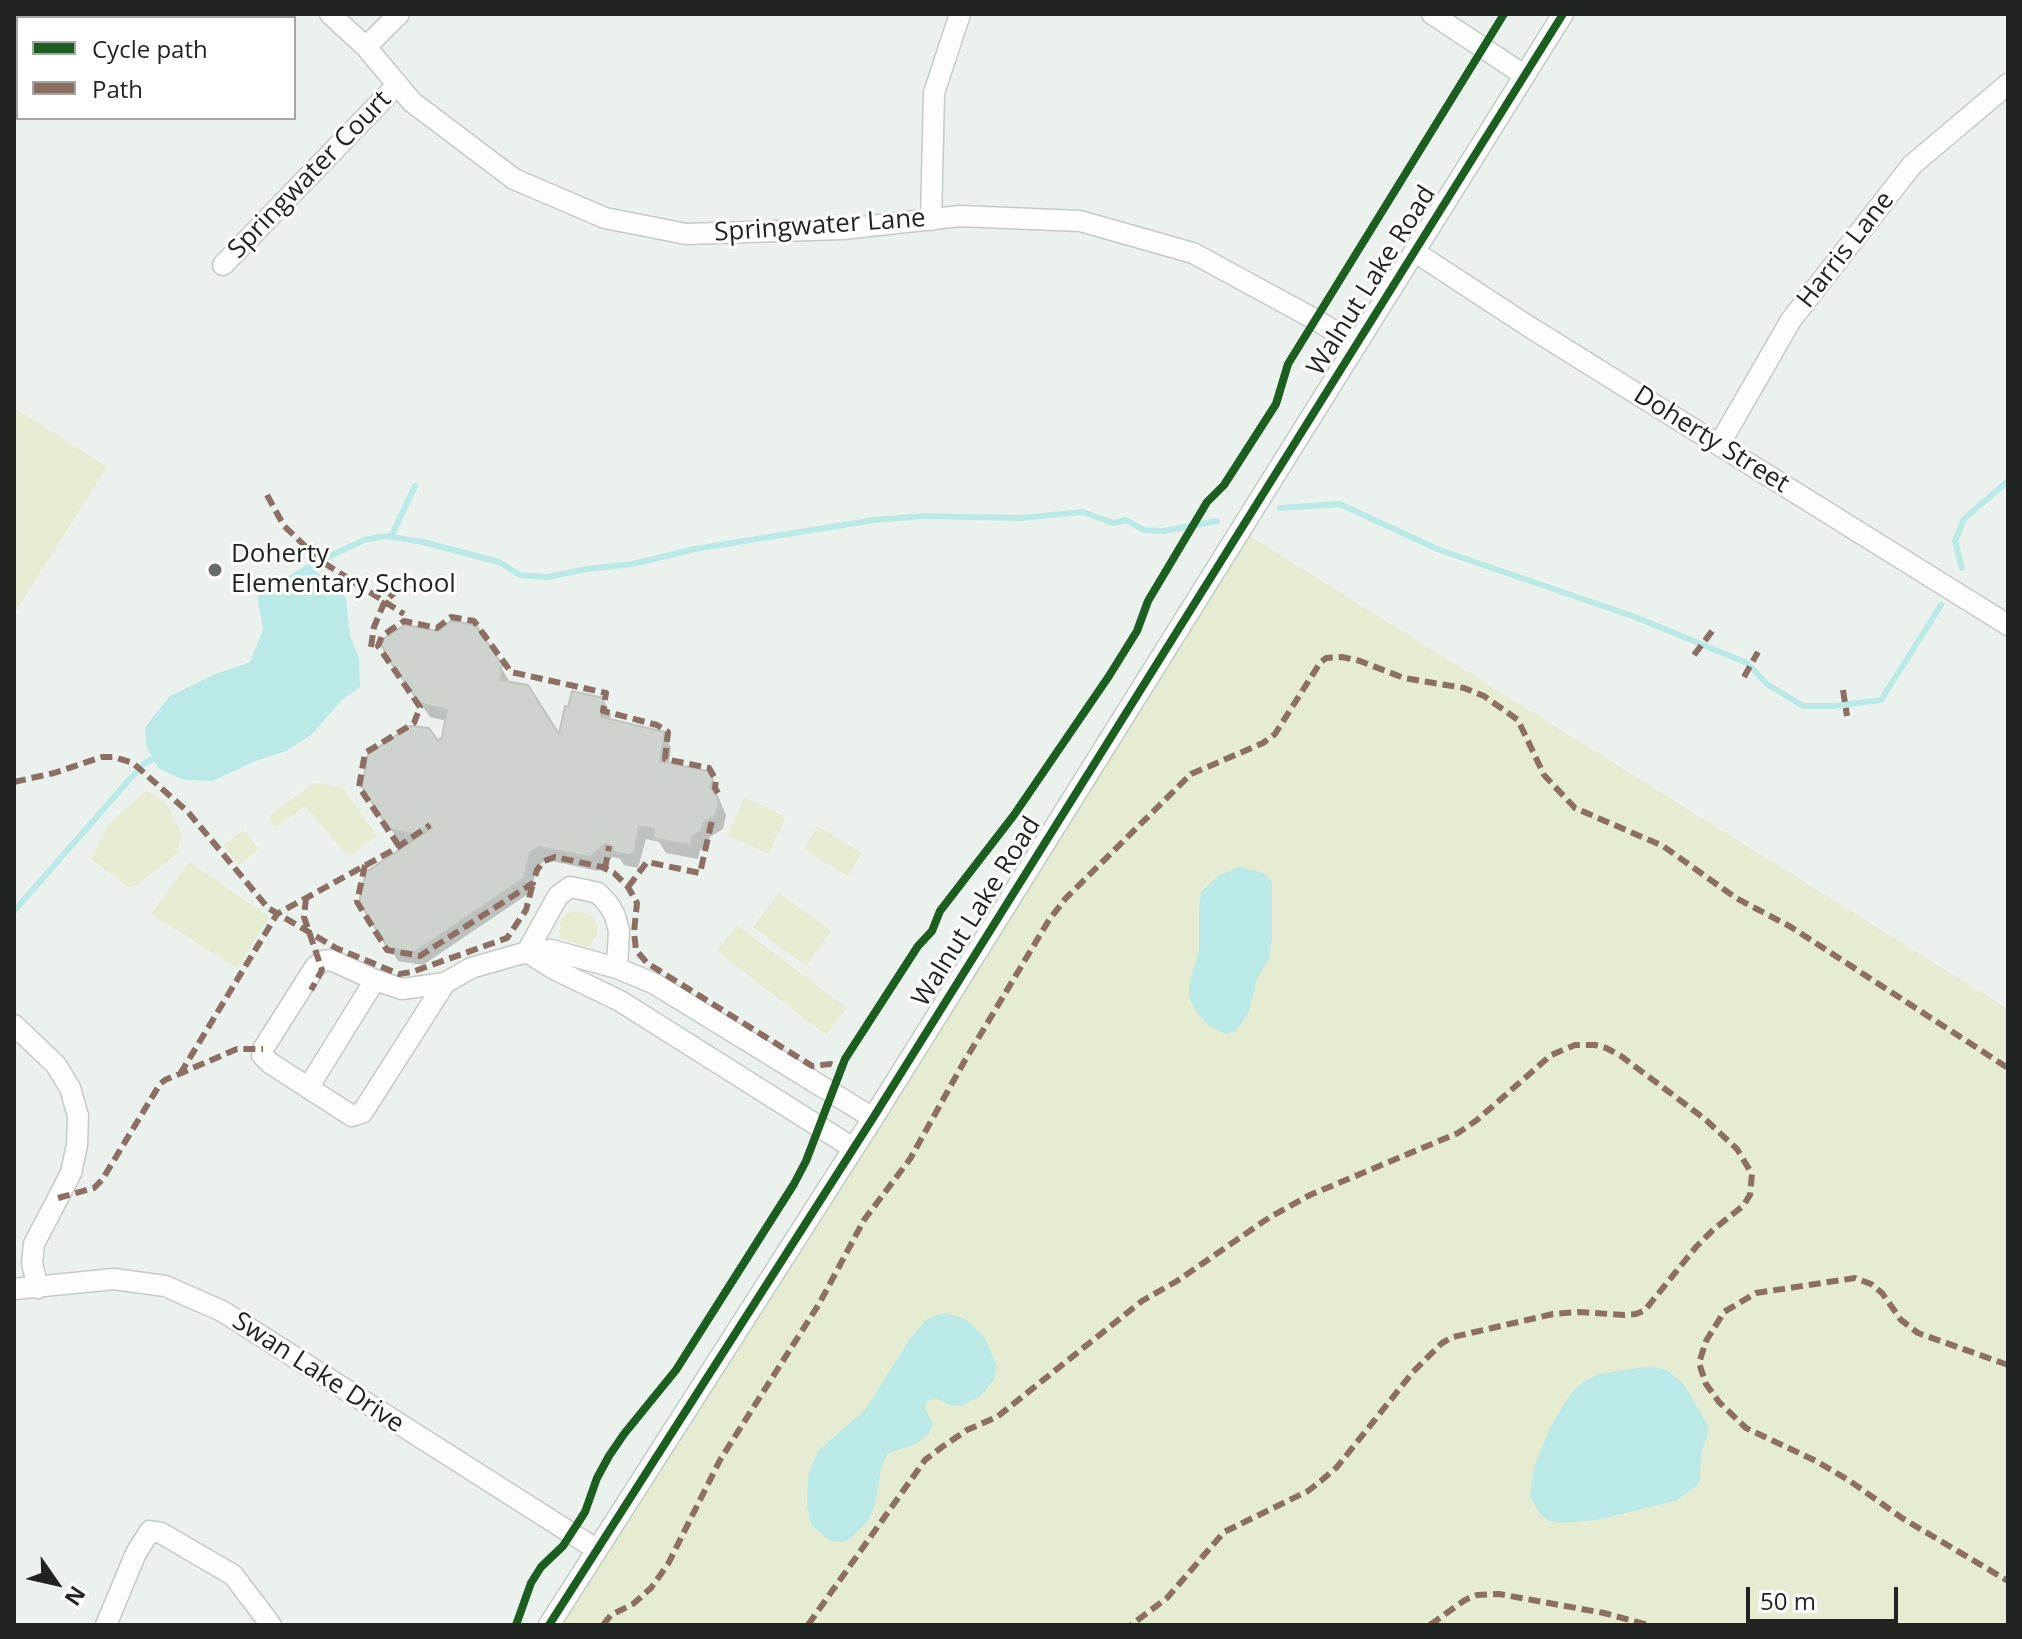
<!DOCTYPE html>
<style>
body{margin:0}
#map{position:relative;width:2022px;height:1639px;overflow:hidden;background:#ebf2ed;font-family:"Open Sans",sans-serif}
canvas{display:block}
.frame{position:absolute;inset:0;border:16px solid #1f2420;pointer-events:none}
.legend{position:absolute;left:16px;top:16px;width:280px;height:104px;box-sizing:border-box;background:#fff;border:2px solid #a5a7a6;margin:0;padding:10px 14px;list-style:none;font-size:24px;color:#1f2420}
.legend li{display:flex;align-items:center;gap:16px;height:40px}
.legend b{width:40px;border:2px solid #a5a7a6}
.north{position:absolute;left:16px;top:1543px;width:80px;height:80px;-webkit-text-stroke:6px #fff;paint-order:stroke;rotate:124deg;font-size:22px;font-weight:700;line-height:32px;text-align:center;color:#1f2420}
.north::after{content:'';display:block;margin:auto;width:28px;height:36px;background:#1f2420;clip-path:polygon(50% 0,100% 100%,50% 72%,0 100%)}
.scale{position:absolute;left:1746px;top:1587px;width:152px;height:36px;box-sizing:border-box;border:4px solid #1f2420;border-top:0;padding-left:10px;font-size:24px;line-height:28px;white-space:nowrap;color:#1f2420;-webkit-text-stroke:6px #fff;paint-order:stroke}
</style>
<div id="map">
<canvas width="2022" height="1639"></canvas>
<div class="frame"></div>
<ul class="legend">
<li><b style="height:10px;background:#1b5e20"></b>Cycle path</li>
<li><b style="height:10px;background:#8d6e63"></b>Path</li>
</ul>
<div class="north">N</div>
<div class="scale">50 m</div>
</div>
<script>
const ctx = document.querySelector('canvas').getContext('2d');
ctx.lineJoin = 'round';
function paint(path, color) { ctx.fillStyle = color; ctx.fill(path, 'evenodd'); }
const poly = rows => new Path2D(rows.map(r => 'M' + r).join(''));
function trace(path, color, width, dash) { ctx.strokeStyle = color; ctx.lineWidth = width; ctx.lineCap = dash ? 'butt' : 'round'; ctx.setLineDash(dash || []); ctx.stroke(path); }
function write(font, color, halo, rows, align = 'center') {
  ctx.font = font + ' "Open Sans",sans-serif'; ctx.lineWidth = 6; ctx.setLineDash([]); ctx.textBaseline = 'middle'; ctx.strokeStyle = halo; ctx.fillStyle = color; for (const [text, x, y, turn = 0] of rows) {
    ctx.save(); ctx.translate(x, y); ctx.rotate((+turn || 0) * Math.PI / 180); ctx.textAlign = isNaN(turn) ? turn : align; if (halo) ctx.strokeText(text, 0, 0); ctx.fillText(text, 0, 0); ctx.restore();
  }
}
paint(poly([
 [14,408,107,467,14,614],
 [1240,530,2008,1009,2008,1625,555,1625],
 [314,783,342,787,377,836,351,855,346,854,305,806,275,828,269,816],
 [146,790,166,803,181,833,178,853,137,885,129,887,91,859,107,826],
 [745,797,786,817,768,854,727,835],
 [817,826,862,853,848,876,804,849],
 [243,830,259,849,239,865,223,845],
 [189,862,269,917,237,968,151,914],
 [779,893,831,931,806,966,753,927],
 [578,911,592,915,598,927,596,936,588,947,560,938,560,922,566,914],
 [737,925,847,1008,826,1035,717,951]
]), '#e6ecd2');
paint(poly([
 [308,564,346,597,350,636,359,658,360,687,341,701,311,735,286,751,255,761,213,781,184,780,158,768,146,746,145,727,170,696,213,675,250,662,263,629,257,596],
 [1240,867,1263,873,1272,882,1272,938,1269,959,1257,979,1249,1012,1236,1031,1226,1034,1209,1026,1198,1014,1190,1000,1189,986,1199,951,1199,909,1201,892,1219,875],
 [947,1313,967,1320,985,1338,997,1367,994,1380,980,1396,962,1406,949,1405,936,1398,928,1400,925,1408,933,1425,928,1435,915,1444,887,1454,881,1469,875,1505,867,1522,849,1540,842,1542,830,1541,812,1526,807,1508,808,1476,818,1451,866,1409,909,1340,926,1320,936,1315],
 [1651,1366,1667,1370,1683,1383,1708,1425,1708,1435,1701,1454,1700,1480,1696,1487,1675,1501,1597,1520,1563,1523,1549,1521,1540,1514,1530,1496,1534,1467,1551,1426,1571,1393,1583,1382,1598,1374]
]), '#bbe9e8');
paint(poly([
 [501,667,509,681,506,683,560,739,603,700,611,714,609,721,663,733,671,747,669,765,711,780,726,815,723,829,710,837,708,845,700,850,698,859,666,853,659,842,646,839,638,868,624,865,620,859,613,857,598,871,547,860,537,866,531,892,423,965,398,961,370,917,410,845,399,842,373,801,438,745,444,738,447,721,430,717,399,673]
]), '#0003');
trace(poly([
 [1280,508,1340,504,1437,549,1635,617,1747,663,1767,684,1803,706,1833,706,1881,700,1941,605],
 [391,537,415,486],
 [328,557,364,540,386,536,423,542,499,562,520,575,548,577,586,569,633,564,695,549,874,520,924,516,1021,518,1083,512,1113,523,1126,520,1144,530,1164,531,1217,521],
 [1962,568,1955,541,1964,519,2008,481],
 [14,911,129,780,145,763,158,756]
]), '#bbe9e8', 6);
const building = poly([
 [451,621,476,625,503,666,500,668,502,671,500,680,528,685,559,734,565,706,568,707,572,691,604,698,601,717,665,732,660,761,707,771,713,779,710,787,719,800,716,815,703,823,701,831,693,836,691,845,656,839,653,835,654,829,639,826,634,853,630,855,614,852,612,846,605,844,590,857,539,847,530,852,524,878,415,952,388,948,359,902,366,872,432,828,430,824,414,834,389,829,362,787,368,754,410,726,429,728,438,741,442,737,447,710,420,703,388,659,382,645,383,639,405,625,438,631,451,621]
]);
paint(building, '#ced3ce');
trace(building, '#bfc4bf', 2);
const minor = poly([
 [330,14,366,47,412,102,514,179,605,218,686,234,843,229,960,216,1080,221,1193,253,1316,320,1355,344],
 [1432,14,1524,75],
 [366,47,399,14],
 [931,220,934,93,960,14],
 [1415,252,1528,326,2008,625],
 [223,265,397,85],
 [1719,445,1791,320,1912,165,2008,84],
 [527,952,554,969,620,1001,853,1148],
 [527,952,558,896,570,887,585,890,598,893,609,905,615,916,619,931,617,968],
 [445,983,362,1113,352,1116,270,1063,262,1055,263,1049,315,967,323,961,331,960,375,980,402,989,445,983,471,968,527,952,551,950,617,968,655,984,873,1118],
 [14,1025,56,1065,70,1088,78,1116,77,1145,71,1173,34,1244,32,1263,38,1288],
 [308,1088,375,980],
 [14,1289,114,1279,165,1286,222,1311,596,1549],
 [106,1625,136,1553,150,1531,161,1533,233,1575,271,1625],
 [549,1625,873,1118,1563,14]
]);
trace(minor, '#c4cac6', 23);
trace(minor, '#fcfdfc', 20);
trace(poly([
 [267,495,284,526,321,561,404,614],
 [371,647,374,627,384,603,396,591,409,585],
 [1694,655,1713,630],
 [1744,677,1758,652],
 [1843,690,1847,716],
 [14,782,54,773,102,757,114,757,133,763,188,812,268,908,336,948,399,974,412,972,507,938,526,910,533,883],
 [399,846,359,787,365,753,414,723,420,707,378,646,382,636,404,621,437,628,451,617,474,621,511,672,606,693,603,711,657,725,668,732,665,759,709,768,716,780,715,788,721,798],
 [365,865,357,902,387,950,420,956,533,883,537,870,544,861,555,857,602,867,614,873,628,887,637,903,634,932,636,950,647,963,812,1066,831,1064,841,1068],
 [605,869,609,846],
 [628,887,647,862,700,873,712,820],
 [306,898,304,917,322,970,311,990],
 [180,1074,277,914,395,849,430,825],
 [58,1198,94,1188,102,1180,160,1084,165,1080,237,1049,263,1049],
 [2008,1365,1918,1333,1901,1320,1882,1293,1871,1284,1855,1278,1756,1293,1724,1312,1706,1341,1699,1363,1706,1384,1719,1402,1746,1428,1816,1461,1850,1481,1902,1518,2008,1581],
 [603,1625,611,1615,633,1604,651,1588,668,1564,720,1460,819,1304,864,1220,910,1159,964,1062,1049,920,1066,898,1191,774,1263,743,1275,734,1320,663,1326,658,1342,657,1360,661,1404,678,1464,688,1484,696,1518,720,1544,775,1575,808,1663,846,1736,898,1791,927,2008,1068],
 [808,1625,925,1460,942,1447,967,1430,997,1417,1142,1301,1177,1281,1270,1217,1310,1195,1458,1133,1477,1120,1551,1055,1575,1045,1595,1045,1606,1048,1621,1056,1705,1119,1737,1149,1752,1174,1750,1195,1743,1206,1714,1229,1696,1247,1645,1310,1636,1314,1624,1315,1579,1312,1553,1314,1453,1337,1442,1343,1413,1372,1337,1467,1322,1480,1308,1491,1224,1532,1167,1598,1131,1625],
 [1430,1625,1465,1600,1477,1595,1499,1594,1604,1613,1648,1625]
]), '#8d6e63', 6, [12, 6]);
trace(poly([
 [516,1625,531,1583,541,1567,563,1546,585,1512,597,1478,609,1456,624,1434,676,1370,794,1184,806,1161,845,1059,918,946,932,931,940,911,1014,815,1109,676,1137,631,1148,601,1207,502,1224,485,1276,404,1288,364,1504,14],
 [549,1625,873,1118,1563,14]
]), '#1b5e20', 8);
for (const [x, y, r, color] of [
 [215,570,8,"#666c68"]
]) { const dot = new Path2D(); dot.arc(x, y, r, 0, 2 * Math.PI); ctx.fillStyle = color; ctx.fill(dot); trace(dot, '#fff', 3); }
write('26px', '#1f2420', '#fff', [
 ["Springwater Court",310,175,-46],
 ["Springwater Lane",820,226,-4],
 ["Harris Lane",1846,250,-52],
 ["Walnut Lake Road",1372,281,-58],
 ["Doherty Street",1711,440,32],
 ["Walnut Lake Road",977,912,-58],
 ["Swan Lake Drive",318,1373,33]
]);
write('26px', '#1f2420', '#fff', [
 ["Doherty",231,555],
 ["Elementary School",231,585]
], 'left');
</script>
